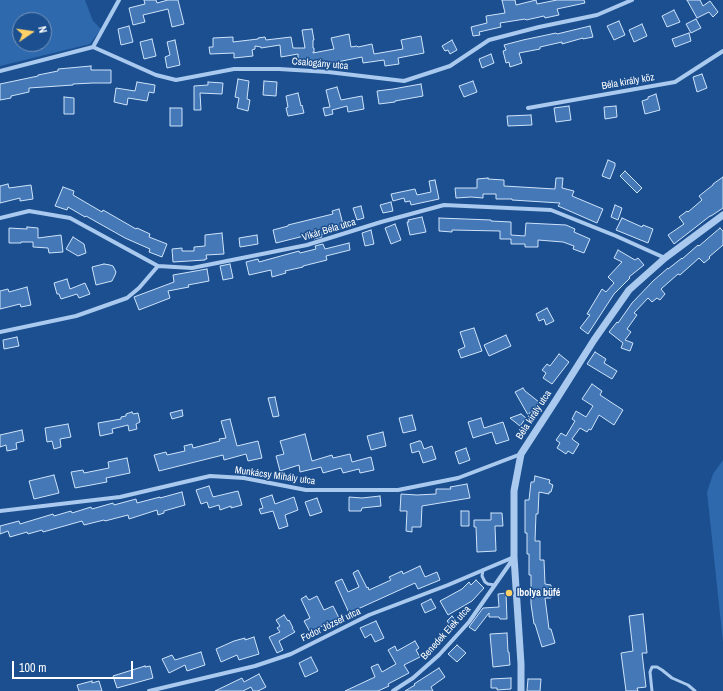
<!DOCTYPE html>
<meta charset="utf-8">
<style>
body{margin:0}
#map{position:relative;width:723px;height:691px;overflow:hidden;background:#1b4f8f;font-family:"Archivo Narrow",sans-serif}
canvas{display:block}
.north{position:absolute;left:12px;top:12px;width:40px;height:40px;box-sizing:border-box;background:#1b4f8f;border:1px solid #7695bc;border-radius:50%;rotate:77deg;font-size:11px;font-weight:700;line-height:16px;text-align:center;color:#fff}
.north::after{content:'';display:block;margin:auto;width:14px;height:18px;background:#ffd166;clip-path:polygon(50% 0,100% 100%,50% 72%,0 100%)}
.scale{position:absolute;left:12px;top:661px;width:121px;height:18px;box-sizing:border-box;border:2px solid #fff;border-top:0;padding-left:5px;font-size:12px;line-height:14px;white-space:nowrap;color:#fff;-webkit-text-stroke:3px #1b4f8f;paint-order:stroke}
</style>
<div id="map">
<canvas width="723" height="691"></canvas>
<div class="north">N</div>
<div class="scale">100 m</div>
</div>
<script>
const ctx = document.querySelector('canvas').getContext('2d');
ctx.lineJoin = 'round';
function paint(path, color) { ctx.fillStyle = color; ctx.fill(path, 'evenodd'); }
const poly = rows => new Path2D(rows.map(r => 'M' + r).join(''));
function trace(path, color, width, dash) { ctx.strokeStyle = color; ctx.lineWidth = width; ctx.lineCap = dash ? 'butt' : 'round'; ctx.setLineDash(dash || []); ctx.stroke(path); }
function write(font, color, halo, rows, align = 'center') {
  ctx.font = font + ' "Archivo Narrow",sans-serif'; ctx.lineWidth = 3; ctx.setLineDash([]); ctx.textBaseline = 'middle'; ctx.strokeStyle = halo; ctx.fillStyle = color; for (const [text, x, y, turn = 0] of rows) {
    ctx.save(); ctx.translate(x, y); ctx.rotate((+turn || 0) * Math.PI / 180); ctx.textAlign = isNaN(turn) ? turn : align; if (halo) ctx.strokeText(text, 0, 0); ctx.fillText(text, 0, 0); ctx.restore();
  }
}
paint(poly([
 [0,0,85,0,93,21,101,29,90,44,0,66],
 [20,20,44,20,44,44,20,44],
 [723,460,723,642,707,492,713,474]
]), '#2e69ad');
const building = poly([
 [144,0,156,0,157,3,168,0,178,0,184,24,172,27,168,9,143,15,145,22,133,25,129,8,145,4,144,0],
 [502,0,515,0,516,5,536,0,537,4,557,0,584,0,585,3,557,9,559,15,545,18,544,16,526,20,525,19,500,23,501,27,479,32,480,35,473,36,471,27,487,23,486,16,505,13,502,0],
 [687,0,700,0,703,6,710,1,718,12,713,17,709,12,697,18,687,0],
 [674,10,680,22,667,27,662,16,674,10],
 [696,19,701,28,691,33,686,24,696,19],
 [619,21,625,35,614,40,607,26,619,21],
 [642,24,647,36,634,42,629,30,642,24],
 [129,26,133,42,121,45,118,29,129,26],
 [590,26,593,37,583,39,583,38,562,44,562,42,540,47,540,49,519,53,522,63,510,67,509,62,506,63,503,51,506,50,504,45,523,40,556,33,557,34,590,26],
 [312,29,314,40,313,40,313,48,314,48,314,52,313,52,313,53,334,49,331,38,349,34,351,47,357,46,358,47,372,44,374,54,403,49,401,40,421,36,424,53,398,58,399,64,385,66,384,60,363,63,362,57,322,65,321,62,298,61,298,54,281,57,280,45,261,48,261,47,255,46,255,49,252,50,253,56,234,58,234,53,210,54,209,47,213,47,213,38,233,37,233,42,258,39,258,38,265,37,266,40,291,37,293,48,305,48,302,30,312,29],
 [689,33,691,41,675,47,672,39,689,33],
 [152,39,156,56,144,59,140,42,152,39],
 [175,40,180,65,167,68,165,57,170,55,167,42,175,40],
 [452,40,457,50,450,54,448,50,445,51,442,46,452,40],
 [491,54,494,63,482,68,479,59,491,54],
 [91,66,91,70,111,70,111,83,93,83,73,84,73,85,29,88,29,92,11,96,11,98,0,100,0,84,38,76,38,75,58,71,58,69,91,66],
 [702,74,707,88,697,92,693,77,702,74],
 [238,79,249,81,247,99,250,100,248,111,237,108,239,98,235,97,238,79],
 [264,81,277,82,276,96,263,95,264,81],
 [473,81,477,92,464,97,459,86,473,81],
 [137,82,155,85,154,93,149,92,147,101,128,98,127,105,114,102,116,88,135,91,137,82],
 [208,82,223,83,222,94,200,93,201,110,194,110,194,86,208,85,208,82],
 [421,84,423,96,395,101,395,102,379,104,377,91,393,89,421,84],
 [337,87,341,100,362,96,364,109,348,112,347,106,332,110,333,114,325,116,323,108,330,107,326,90,337,87],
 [298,93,301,106,302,105,304,113,288,116,286,108,288,107,286,96,298,93],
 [656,94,660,110,645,114,642,101,648,99,648,97,656,94],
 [64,97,74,98,74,114,64,114,64,97],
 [569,106,571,120,556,122,554,108,569,106],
 [616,106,617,117,605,119,604,107,616,106],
 [170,108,182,108,182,126,170,126,170,108],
 [531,115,532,125,508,126,507,116,531,115],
 [608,160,615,163,615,166,610,179,602,176,608,160],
 [625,171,642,188,637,193,620,176,625,171],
 [723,177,723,208,711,216,710,216,674,244,668,235,684,224,679,217,687,211,688,212,702,200,699,196,713,185,713,184,723,177],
 [488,178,488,179,504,180,504,186,555,189,556,178,563,178,562,188,574,191,572,196,603,209,597,223,558,206,560,203,512,200,512,199,496,199,496,194,483,194,483,198,471,197,456,198,455,188,477,188,477,179,488,178],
 [435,180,439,199,411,205,410,201,405,202,404,198,393,201,391,194,415,189,417,195,431,192,429,181,435,180],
 [8,184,9,188,31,185,33,199,20,201,20,198,0,203,0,186,8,184],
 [63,187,74,191,73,195,102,212,103,210,136,229,137,228,150,234,149,237,167,244,162,257,149,252,150,249,125,238,86,216,85,217,68,207,67,210,55,206,63,187],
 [391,202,393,211,383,213,380,205,391,202],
 [615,205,622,208,618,220,611,217,615,205],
 [361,206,364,218,357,220,353,208,361,206],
 [339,209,344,228,326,233,326,234,321,235,322,237,314,239,312,234,276,243,273,230,288,226,288,225,333,214,332,211,339,209],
 [422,217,426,232,410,235,407,222,409,222,408,220,422,217],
 [439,218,491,220,491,221,511,222,511,235,525,236,526,223,566,225,575,229,574,232,590,239,584,253,573,249,574,246,563,242,538,240,538,247,525,247,525,244,511,244,511,239,500,239,500,231,452,230,452,232,439,231,439,218],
 [622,218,642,227,643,225,653,229,648,243,616,230,622,218],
 [395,224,401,240,391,244,385,228,395,224],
 [27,227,38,228,38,238,61,235,63,252,49,253,48,248,33,247,33,242,21,242,21,243,9,243,9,228,27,229,27,227],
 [720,228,723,231,723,245,709,257,710,258,704,263,699,258,680,275,678,274,661,289,665,294,660,300,657,298,652,302,648,298,634,313,637,315,627,329,631,332,625,340,633,343,630,351,621,348,623,343,609,332,617,322,618,323,632,303,653,281,668,268,668,269,682,258,682,259,698,245,699,246,720,228],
 [371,230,374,244,365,246,362,233,371,230],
 [222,233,224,254,206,255,207,259,205,259,205,260,173,262,172,249,182,248,182,251,194,251,194,247,205,246,205,235,222,233],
 [257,235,258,244,240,247,239,238,257,235],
 [73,237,84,244,86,253,78,256,66,249,73,237],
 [349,243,350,250,326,256,327,260,303,266,303,267,285,271,286,273,272,277,271,270,249,275,246,262,258,259,259,262,299,251,300,253,316,249,315,246,323,244,325,249,349,243],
 [618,250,635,260,638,258,644,265,629,277,630,278,614,294,588,334,580,328,590,315,587,314,602,289,606,292,614,283,608,277,622,262,614,258,618,250],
 [104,264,110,265,113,266,116,272,115,275,112,281,96,285,92,267,104,264],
 [230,264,233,278,223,280,220,266,230,264],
 [207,269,209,281,188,285,189,287,168,291,170,298,139,310,134,297,174,282,173,275,207,269],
 [67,279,70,289,85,283,90,294,79,298,77,294,61,299,59,294,57,294,54,283,67,279],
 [27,287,31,305,21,307,20,304,0,309,0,291,8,289,9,292,27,287],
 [547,308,554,321,546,325,544,319,539,321,536,314,547,308],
 [474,328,482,351,461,358,458,350,465,347,460,332,474,328],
 [506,335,511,346,489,356,484,345,506,335],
 [17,337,19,346,4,349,3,340,17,337],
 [595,352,606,359,604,363,617,371,612,379,587,364,595,352],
 [559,354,569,362,552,384,543,378,546,373,542,370,547,364,550,366,559,354],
 [592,384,602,391,600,395,623,410,614,425,599,415,591,430,589,429,587,432,580,428,572,439,579,444,573,454,568,451,566,454,557,448,560,443,556,440,561,433,566,436,575,421,572,419,576,411,586,417,593,406,582,399,592,384],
 [523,388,525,391,539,402,528,415,515,392,523,388],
 [275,397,279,416,273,417,268,398,275,397],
 [182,410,183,416,172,419,170,413,182,410],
 [132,412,133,414,138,413,140,422,136,424,137,429,129,431,128,425,112,429,113,433,100,436,98,423,121,419,121,417,126,416,126,414,132,412],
 [521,414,526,418,520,426,510,418,521,414],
 [412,415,416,430,403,433,399,418,412,415],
 [481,418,484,428,503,422,509,440,496,444,492,432,473,438,468,422,481,418],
 [230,419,237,446,258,441,262,458,248,461,246,454,224,460,223,455,159,471,154,455,166,452,167,455,185,451,184,446,192,444,193,448,220,441,219,439,226,438,221,421,230,419],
 [68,424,71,437,60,439,61,447,54,449,52,441,47,442,45,428,68,424],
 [22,430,24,441,16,443,17,449,7,451,6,445,0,447,0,435,22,430],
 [383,432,386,446,371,450,367,436,383,432],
 [305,434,312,461,332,455,333,458,350,454,352,462,371,457,374,470,360,473,359,469,343,473,341,468,323,473,321,467,300,472,299,465,280,471,276,456,284,454,280,441,305,434],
 [419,441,421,441,424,449,432,446,436,459,423,463,419,451,412,453,410,444,419,441],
 [466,448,470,460,459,464,455,452,466,448],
 [127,458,130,473,106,478,107,482,75,488,71,472,83,470,84,473,109,468,108,462,127,458],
 [54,475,59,493,34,499,29,481,54,475],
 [535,476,550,480,549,483,553,485,551,492,549,492,549,494,539,492,538,514,536,514,535,541,540,541,540,560,544,560,545,584,551,585,551,598,545,598,549,629,551,629,555,643,542,647,535,624,534,624,531,604,531,575,529,575,529,554,527,554,527,533,525,533,525,500,529,500,531,482,534,482,535,476],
 [467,484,470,498,422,506,421,527,412,527,412,532,406,531,407,511,400,511,401,494,417,495,436,494,436,489,451,489,450,487,467,484],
 [209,486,213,497,238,491,242,505,231,508,231,506,220,510,219,505,209,508,207,502,201,504,196,490,209,486],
 [182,492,185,505,164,511,164,513,158,515,157,510,129,519,128,515,105,521,104,520,84,525,82,521,43,532,42,530,28,534,27,532,10,537,8,531,0,534,0,526,19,521,20,524,53,514,54,516,71,511,72,513,91,507,92,509,113,503,114,505,136,499,137,503,160,497,160,498,182,492],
 [272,495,275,504,294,497,298,510,285,515,288,526,279,529,273,511,261,514,259,509,263,508,260,499,272,495],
 [380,496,381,506,362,508,361,511,349,511,349,497,362,498,380,496],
 [317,498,322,512,310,516,305,502,317,498],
 [461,511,469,511,469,526,461,526,461,511],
 [491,513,502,513,503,526,495,526,496,551,477,552,476,527,474,527,474,520,491,520,491,513],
 [420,566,425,577,437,572,440,580,418,589,415,583,349,613,335,582,342,579,348,592,359,587,353,573,358,570,367,588,368,587,369,590,391,580,389,577,402,571,403,574,420,566],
 [476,580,484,588,472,601,448,615,440,601,462,589,469,582,471,585,476,580],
 [506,593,507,619,500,619,499,617,489,617,489,613,475,631,469,627,483,608,499,607,498,594,506,593],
 [306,596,309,600,317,596,324,610,333,606,339,618,310,632,304,621,310,618,301,599,306,596],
 [431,599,436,608,425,613,421,604,431,599],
 [643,614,647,653,642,653,646,687,637,688,638,691,626,691,621,653,633,651,629,616,643,614],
 [284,615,288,621,289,620,293,628,292,628,295,632,279,641,283,650,277,653,269,637,280,632,277,628,280,626,276,620,284,615],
 [452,616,459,624,453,629,447,621,452,616],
 [376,621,384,638,375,642,371,634,365,638,360,628,376,621],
 [507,633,508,652,509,652,510,665,493,667,490,634,507,633],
 [254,637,259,654,239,660,237,655,221,662,216,649,234,641,245,638,245,640,254,637],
 [415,641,419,648,416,650,420,657,404,665,409,673,388,684,389,686,378,691,345,691,375,677,371,667,378,664,382,672,396,664,388,650,395,646,397,651,415,641],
 [457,645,466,653,457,662,448,654,457,645],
 [201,652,205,665,187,671,185,665,169,673,162,659,172,655,175,660,201,652],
 [311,657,318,671,305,677,299,663,311,657],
 [145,666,145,667,150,666,153,678,117,688,113,676,145,666],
 [439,668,445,677,431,687,433,691,405,691,415,685,414,684,439,668],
 [259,674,266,687,258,691,253,691,251,687,243,691,215,691,242,678,244,682,259,674],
 [511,678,511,689,497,690,497,688,491,688,491,679,511,678],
 [528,679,541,679,540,691,527,691,528,679],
 [92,681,92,683,99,681,102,691,79,691,77,685,92,681]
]);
paint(building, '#4478b7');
trace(building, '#cfe3fa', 1);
trace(poly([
 [483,570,482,576,485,582,488,584,495,585],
 [652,691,650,672,652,667,657,667,662,670,672,678,688,685,695,691]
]), '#a9c9ee', 3);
trace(poly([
 [93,47,119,0],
 [0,71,93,47,156,75,176,80,234,69,279,69,328,72,404,81,450,66,489,40,539,27,597,15,632,0],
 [528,108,675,82,723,51],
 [0,218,29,211,70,218,158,266,192,268,307,245,381,222,444,205,551,210,616,236,665,258],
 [0,332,76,316,127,298,139,288,158,266],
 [0,511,120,497,210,476,244,478,306,490,398,490,458,478,521,454],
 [149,691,255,666,291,654,369,615,448,585,514,557],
 [393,691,413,678,439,655,469,622,513,559]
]), '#a9c9ee', 4);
trace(poly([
 [521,691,521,664,514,557,514,491,521,454,556,400,594,340,629,290,665,258,723,215]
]), '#a9c9ee', 7);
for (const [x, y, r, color] of [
 [509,593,4,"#ffd166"]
]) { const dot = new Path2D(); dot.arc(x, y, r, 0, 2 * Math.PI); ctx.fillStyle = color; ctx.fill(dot); trace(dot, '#1b4f8f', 1.5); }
write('10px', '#fff', '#1b4f8f', [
 ["Csalogány utca",320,64,5],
 ["Béla király köz",628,82,-10],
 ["Vikár Béla utca",329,230,-17],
 ["Béla király utca",534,415,-57],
 ["Munkácsy Mihály utca",275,476,8],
 ["Fodor József utca",331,625,-26],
 ["Benedek Elek utca",446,633,-48]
]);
write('bold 10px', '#fff', '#1b4f8f', [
 ["Ibolya büfé",517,593]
], 'left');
</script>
